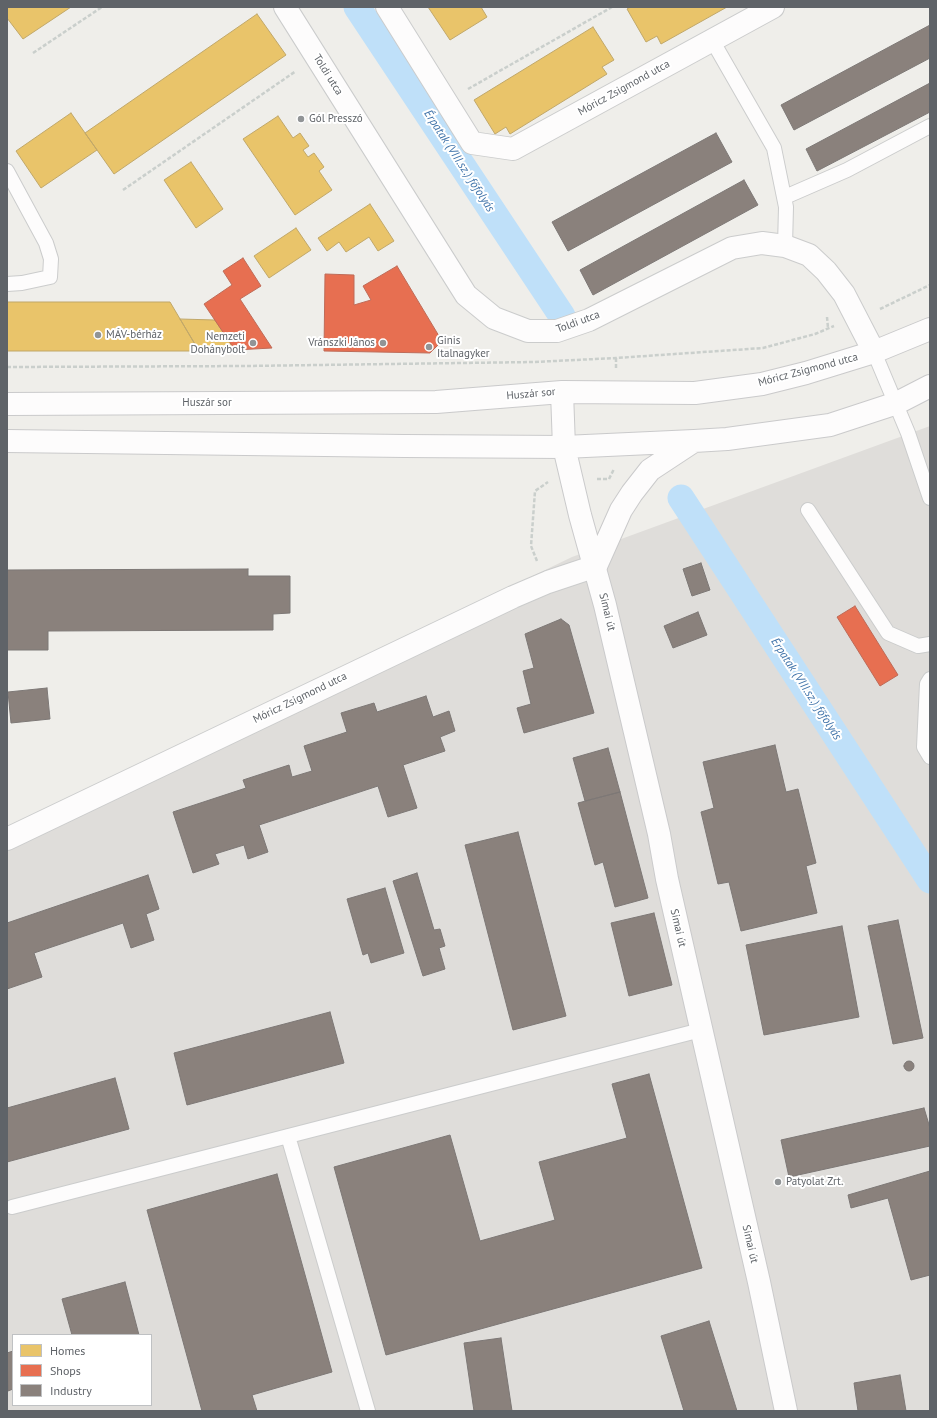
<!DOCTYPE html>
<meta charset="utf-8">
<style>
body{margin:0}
#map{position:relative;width:937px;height:1418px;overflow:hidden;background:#efeeea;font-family:"PT Sans",sans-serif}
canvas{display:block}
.frame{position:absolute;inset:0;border:8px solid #5f6368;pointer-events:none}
.legend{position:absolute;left:12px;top:1334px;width:140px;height:72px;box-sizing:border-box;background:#fff;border:1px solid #bfc1c3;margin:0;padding:5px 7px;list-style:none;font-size:12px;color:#5f6368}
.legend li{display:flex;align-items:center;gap:8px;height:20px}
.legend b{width:20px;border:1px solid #bfc1c3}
</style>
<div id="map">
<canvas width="937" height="1418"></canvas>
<div class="frame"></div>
<ul class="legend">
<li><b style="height:11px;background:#e9c46a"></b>Homes</li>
<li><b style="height:11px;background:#e76f51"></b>Shops</li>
<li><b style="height:11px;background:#8a817c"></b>Industry</li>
</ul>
</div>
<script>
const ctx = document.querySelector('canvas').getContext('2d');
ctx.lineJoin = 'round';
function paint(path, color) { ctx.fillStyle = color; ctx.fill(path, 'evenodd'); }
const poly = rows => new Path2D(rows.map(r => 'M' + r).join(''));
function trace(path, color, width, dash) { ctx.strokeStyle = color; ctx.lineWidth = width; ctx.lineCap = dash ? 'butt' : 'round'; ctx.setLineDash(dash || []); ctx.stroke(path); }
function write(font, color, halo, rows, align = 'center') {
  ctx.font = font + ' "PT Sans",sans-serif'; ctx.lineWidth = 4; ctx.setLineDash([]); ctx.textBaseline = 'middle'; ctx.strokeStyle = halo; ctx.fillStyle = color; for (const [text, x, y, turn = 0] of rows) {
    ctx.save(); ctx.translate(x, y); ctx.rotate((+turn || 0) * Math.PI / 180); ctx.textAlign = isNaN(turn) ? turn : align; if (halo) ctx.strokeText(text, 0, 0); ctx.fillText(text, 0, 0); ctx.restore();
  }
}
paint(poly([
 [930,426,930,1411,7,1411,7,830,572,557],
 [13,1335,151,1335,151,1405,13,1405]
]), '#dfddda');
const homes = poly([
 [7,7,71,7,23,39,7,18,7,7],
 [428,7,481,7,487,17,450,40,428,7],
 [630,7,727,7,661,44,657,36,646,42,627,9,630,7],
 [257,14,286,55,114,174,85,133,257,14],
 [593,27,614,60,602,67,607,74,510,134,506,127,495,134,474,100,593,27],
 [71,113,97,150,41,188,16,151,71,113],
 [278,116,293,138,300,133,309,146,303,150,308,157,314,153,324,167,319,171,332,190,295,215,243,139,278,116],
 [191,162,223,209,196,228,164,180,191,162],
 [370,204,394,241,378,251,369,237,346,252,339,242,327,251,318,238,370,204],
 [296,228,311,250,269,278,254,256,296,228],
 [7,302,170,302,199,351,7,351,7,302],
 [180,319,215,320,235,350,199,351,180,319]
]);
paint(homes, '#e9c46a');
trace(homes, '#c0a769', 1);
const shops = poly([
 [243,258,261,286,240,299,272,348,235,350,204,304,232,285,223,271,243,258],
 [397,266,442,341,430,353,324,351,325,274,354,275,354,305,371,300,363,286,397,266],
 [855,606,898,675,880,686,837,617,855,606]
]);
paint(shops, '#e76f51');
trace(shops, '#be6b58', 1);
const industry = poly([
 [930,25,930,58,794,130,781,105,930,25],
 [930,83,930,112,817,171,806,149,930,83],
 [716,133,732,162,568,251,552,222,716,133],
 [744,180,758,205,593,295,580,270,744,180],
 [701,563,710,590,692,596,683,569,701,563],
 [248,569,248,576,290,576,290,613,273,614,273,630,48,631,48,650,7,650,7,570,248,569],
 [698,612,707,635,673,648,664,626,698,612],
 [561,619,569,625,594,713,524,733,517,708,531,704,523,671,534,668,525,634,561,619],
 [47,688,50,719,11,723,8,692,47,688],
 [426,696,433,717,449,711,455,731,440,737,445,751,403,765,417,808,388,817,378,786,259,825,268,852,248,859,244,845,215,854,219,864,193,873,173,812,246,788,243,780,289,765,292,777,312,771,304,746,347,732,341,713,374,703,377,712,426,696],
 [775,745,786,792,798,789,816,863,806,866,817,913,741,931,729,882,718,884,701,812,714,808,703,762,775,745],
 [608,748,620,792,585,801,573,758,608,748],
 [620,792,648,898,615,907,603,862,595,865,578,803,620,792],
 [518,832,566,1016,513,1030,465,845,518,832],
 [417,873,434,930,440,929,445,946,439,948,445,969,423,976,393,881,417,873],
 [148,875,159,909,146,914,154,940,131,948,123,923,34,953,42,977,7,989,7,923,148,875],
 [385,888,404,953,371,963,368,953,363,955,347,899,385,888],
 [654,913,672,985,629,996,611,923,654,913],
 [898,920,923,1038,893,1044,868,926,898,920],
 [842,926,859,1017,764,1035,746,945,842,926],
 [330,1012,344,1063,187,1105,174,1053,330,1012],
 '904 1066a5 5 0 1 1 10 0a5 5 0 1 1-10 0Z',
 [649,1074,702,1268,386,1355,334,1167,450,1135,480,1241,555,1220,539,1162,627,1138,612,1084,649,1074],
 [115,1078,129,1129,7,1162,7,1108,115,1078],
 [924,1108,930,1128,930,1146,789,1177,781,1140,924,1108],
 [930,1171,930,1275,911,1280,888,1198,851,1208,848,1195,930,1171],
 [277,1174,332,1372,252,1395,257,1411,202,1411,147,1210,277,1174],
 [125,1282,139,1335,72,1335,62,1299,125,1282],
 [709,1321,737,1411,684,1411,661,1336,709,1321],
 [501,1338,512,1411,474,1411,464,1343,501,1338],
 [13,1351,13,1389,8,1391,7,1353,13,1351],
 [900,1375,906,1411,858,1411,854,1383,900,1375]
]);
paint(industry, '#8a817c');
trace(industry, '#7d7876', 1);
trace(poly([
 [357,7,562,316],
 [681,498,930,880]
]), '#bfe0f9', 27);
const lane = poly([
 [712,40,774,148,786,207,785,246],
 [7,171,46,243,51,259,50,277,22,283,7,284],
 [785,197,847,170,930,126],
 [874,352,908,433,930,498],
 [808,510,888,633,918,646,930,644],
 [930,679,927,684,924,747,930,757],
 [288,1136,368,1411],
 [12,1207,701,1030]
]);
const street = poly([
 [285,7,466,295,494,318,528,331,557,331,589,320,732,248,762,243,785,246,809,255,826,271,844,294,874,352],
 [387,7,472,143,513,149,773,7],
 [7,839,513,597,548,582,596,566]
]);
const secondary = poly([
 [562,392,564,447,580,515,605,605,659,834,667,879,759,1282,786,1411],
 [7,404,436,402,562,392,695,393,762,384,806,373,874,352,930,329],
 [7,441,404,446,564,447,694,441,727,439,830,425,897,403,930,386],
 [596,566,621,510,632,493,650,470,694,441]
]);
trace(lane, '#cbcccc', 16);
trace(street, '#cbcccc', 24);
trace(secondary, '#cacacb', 24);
trace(poly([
 [33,53,102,7],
 [468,89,612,7],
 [123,190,296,71],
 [880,309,930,285],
 [827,317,828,328],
 [616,358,616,369],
 [7,367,248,366,534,362,616,358,763,348,815,334,834,326],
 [597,479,609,479,614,469],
 [537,561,531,546,535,491,548,482]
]), '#cacfcc', 2.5, [4, 2]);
trace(lane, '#fdfcfc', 14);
trace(street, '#fdfcfc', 22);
trace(secondary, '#fdfcfc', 22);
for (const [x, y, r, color] of [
 [301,119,4,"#919496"],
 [98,335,4,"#919496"],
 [253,343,4,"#919496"],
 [383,343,4,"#919496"],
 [429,347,4,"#919496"],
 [778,1182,4,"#919496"]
]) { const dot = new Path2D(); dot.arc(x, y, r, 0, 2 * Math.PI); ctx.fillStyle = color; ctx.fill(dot); trace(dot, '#fff', 1.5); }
write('11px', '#5f6368', '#fff', [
 ["Toldi utca",328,75,58],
 ["Móricz Zsigmond utca",624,88,-29],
 ["Toldi utca",578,322,-20],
 ["Móricz Zsigmond utca",808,370,-15],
 ["Huszár sor",531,394,-5],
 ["Huszár sor",207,403],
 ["Simai út",607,612,76],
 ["Móricz Zsigmond utca",300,698,-26],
 ["Simai út",678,928,77],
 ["Simai út",750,1244,77]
]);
write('11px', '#5f6368', '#fff', [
 ["Gól Presszó",309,119],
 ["MÁV-bérház",106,335],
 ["Nemzeti",245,337,"right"],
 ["Dohánybolt",245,350,"right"],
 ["Ginis",437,341],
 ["Italnagyker",437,354],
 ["Vránszki János",375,343,"right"],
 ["Patyolat Zrt.",786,1182]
], 'left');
write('italic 12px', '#4174aa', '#fff', [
 ["Érpatak (VIII.sz.) főfolyás",459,161,57],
 ["Érpatak (VIII.sz.) főfolyás",806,689,57]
]);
</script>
